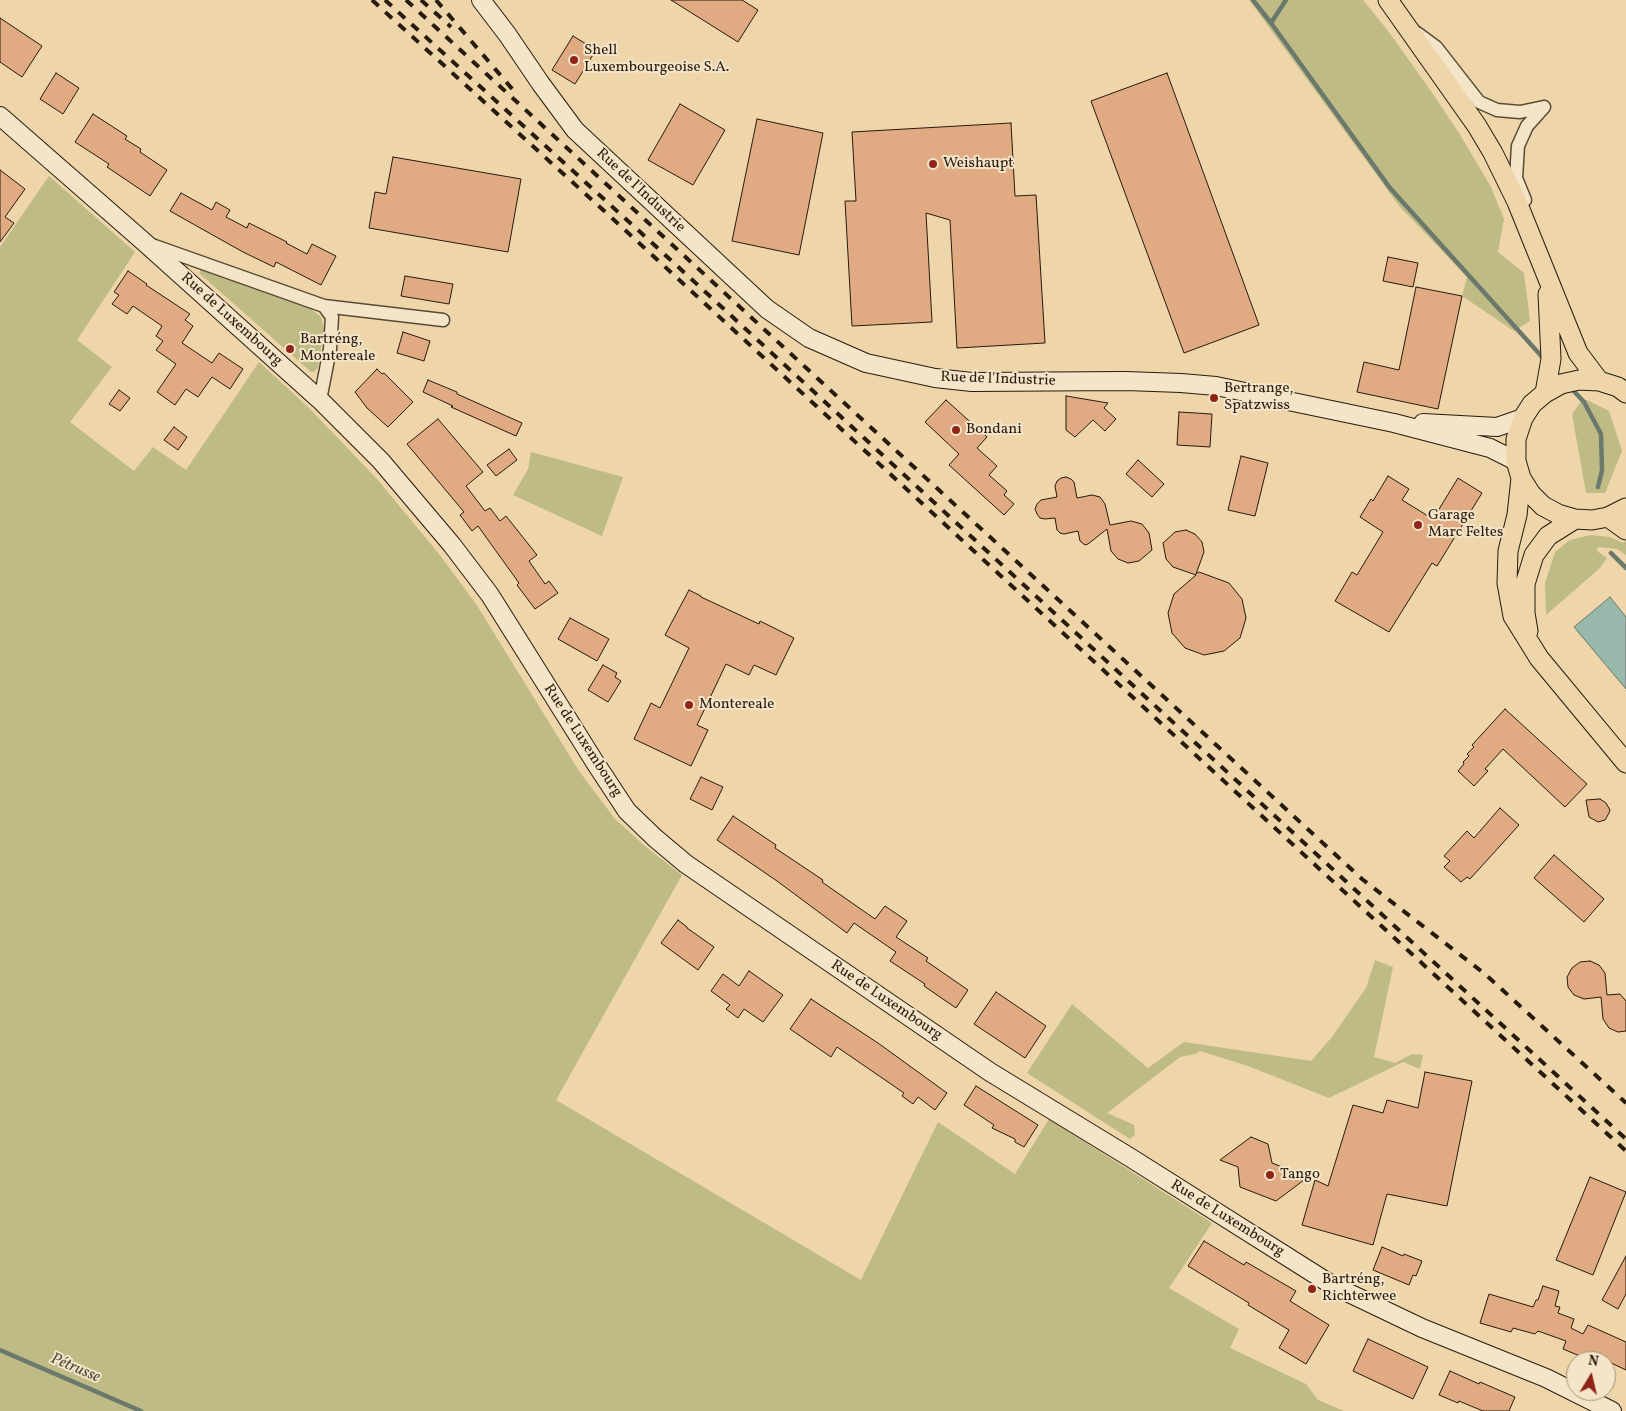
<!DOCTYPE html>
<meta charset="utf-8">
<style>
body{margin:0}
#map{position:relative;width:1626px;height:1411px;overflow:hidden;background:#eed5aa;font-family:Vollkorn,serif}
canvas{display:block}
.north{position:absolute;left:1566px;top:1351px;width:50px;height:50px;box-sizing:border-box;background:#f4e4c8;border:1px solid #a2947d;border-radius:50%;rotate:9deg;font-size:14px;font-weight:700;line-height:20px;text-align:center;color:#271b0d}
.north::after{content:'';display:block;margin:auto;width:18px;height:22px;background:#8f2418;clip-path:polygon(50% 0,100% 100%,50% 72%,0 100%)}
</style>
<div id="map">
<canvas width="1626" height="1411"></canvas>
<div class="north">N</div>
</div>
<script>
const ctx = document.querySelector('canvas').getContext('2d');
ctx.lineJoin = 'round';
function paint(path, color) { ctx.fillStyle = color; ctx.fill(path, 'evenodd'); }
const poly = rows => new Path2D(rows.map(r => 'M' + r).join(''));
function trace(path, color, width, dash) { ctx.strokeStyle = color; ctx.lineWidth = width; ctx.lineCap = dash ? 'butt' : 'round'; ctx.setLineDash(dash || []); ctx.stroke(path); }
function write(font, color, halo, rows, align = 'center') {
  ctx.font = font + ' Vollkorn,serif'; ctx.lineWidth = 4; ctx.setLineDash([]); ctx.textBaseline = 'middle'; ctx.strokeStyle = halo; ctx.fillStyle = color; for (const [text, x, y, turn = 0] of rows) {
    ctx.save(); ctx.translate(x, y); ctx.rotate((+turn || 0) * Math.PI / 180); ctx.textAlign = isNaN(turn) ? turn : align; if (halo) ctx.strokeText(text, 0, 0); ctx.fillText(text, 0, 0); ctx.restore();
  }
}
paint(poly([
 [1249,0,1363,0,1389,32,1435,97,1459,133,1491,187,1504,219,1498,252,1524,273,1530,321,1514,331,1462,296,1467,277,1400,207],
 [49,176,135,252,77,340,112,367,70,422,134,471,153,447,186,470,259,362,309,408,377,479,439,554,476,604,579,771,615,819,646,847,682,875,556,1100,861,1280,938,1122,1015,1174,1049,1119,1212,1223,1169,1288,1239,1329,1230,1348,1306,1384,1318,1400,1344,1411,0,1411,0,247],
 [202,268,311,309,321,317,324,328,318,367,314,372,311,372,199,273],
 [1582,400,1587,400,1609,411,1622,451,1605,493,1586,493,1572,414],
 [531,452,623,477,602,536,513,495,528,469],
 [1591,535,1610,537,1623,543,1626,541,1626,555,1617,549,1598,547,1597,551,1607,558,1600,568,1546,615,1545,583,1555,552,1570,540],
 [1375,960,1393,967,1374,1057,1395,1063,1412,1054,1423,1055,1420,1069,1403,1062,1329,1098,1248,1066,1200,1051,1195,1054,1180,1057,1107,1113,1134,1125,1135,1135,1130,1139,1027,1073,1072,1004,1148,1068,1184,1042,1311,1061,1332,1037,1366,988]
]), '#bfbb84');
const water = poly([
 [1610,597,1626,617,1626,689,1574,627,1610,597]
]);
paint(water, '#99b8ac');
trace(water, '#6b796c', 1);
trace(poly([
 [1253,0,1271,23,1390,188,1544,359],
 [1271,23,1286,0],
 [1570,387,1584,402,1601,434,1602,470,1598,487],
 [1611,553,1626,568],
 [0,1350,141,1411]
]), '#6b796c', 4.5);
const building = poly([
 [671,0,742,0,758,10,738,42,671,0],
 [0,18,42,46,22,77,0,62,0,18],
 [573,36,596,50,575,84,552,70,573,36],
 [56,73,79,88,63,114,40,99,56,73],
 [1167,73,1259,325,1184,353,1091,101,1167,73],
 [680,104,725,130,693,185,648,160,680,104],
 [93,114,127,136,125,139,141,149,140,152,167,170,150,196,107,167,109,164,75,142,93,114],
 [757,119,823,133,799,255,732,241,757,119],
 [1011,123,1015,196,1036,195,1045,343,957,348,950,220,926,213,932,322,852,326,845,201,856,201,852,132,1011,123],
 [393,157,521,179,508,252,369,228,375,192,386,194,393,157],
 [0,170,25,189,5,217,14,223,0,242,0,170],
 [181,193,212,210,216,202,230,210,226,217,247,228,249,223,287,242,286,243,307,254,312,244,336,256,321,285,276,262,274,267,243,252,170,211,181,193],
 [1388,257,1418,263,1413,287,1383,281,1388,257],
 [128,271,147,284,146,285,190,314,185,320,193,326,182,343,212,363,219,353,243,369,230,389,212,377,198,397,186,389,175,405,157,392,176,364,156,350,163,341,156,336,162,326,133,306,127,314,112,304,119,295,114,292,128,271],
 [405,276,453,284,449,304,401,296,405,276],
 [1416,287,1462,296,1438,409,1357,392,1364,362,1399,370,1416,287],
 [403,332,430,341,424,361,397,353,403,332],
 [377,369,382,374,384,373,413,402,388,427,367,408,355,392,377,369],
 [428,380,457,392,457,394,522,423,516,436,451,407,453,406,423,392,428,380],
 [119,390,130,398,120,411,109,404,119,390],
 [1066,396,1108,403,1104,408,1116,419,1105,431,1093,420,1075,437,1066,430,1066,396],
 [946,400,987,437,977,448,997,466,989,475,1007,491,1004,495,1014,504,1004,515,949,465,959,454,925,422,946,400],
 [1179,412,1212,414,1210,447,1177,445,1179,412],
 [438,419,483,472,466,486,485,511,490,508,500,521,506,516,537,555,529,561,545,584,549,581,558,593,535,609,517,585,519,583,478,526,472,531,460,515,464,512,407,444,438,419],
 [174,427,187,437,178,450,164,440,174,427],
 [509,449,517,460,496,476,487,465,509,449],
 [1241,456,1268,463,1255,516,1228,510,1241,456],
 [1138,460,1164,484,1152,497,1126,474,1138,460],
 [1388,476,1409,489,1402,500,1433,519,1458,478,1482,493,1437,566,1432,563,1389,632,1335,601,1352,572,1357,575,1383,532,1360,517,1371,499,1373,501,1388,476],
 [1066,477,1071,479,1074,482,1077,498,1092,495,1100,497,1105,504,1110,525,1131,521,1142,524,1149,533,1152,550,1139,561,1128,563,1118,559,1111,551,1107,529,1088,544,1085,545,1080,541,1078,531,1064,534,1060,533,1057,530,1055,518,1045,519,1040,518,1037,514,1035,509,1037,504,1041,500,1057,497,1055,486,1057,481,1061,478,1066,477],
 [1186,530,1195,534,1202,542,1204,552,1196,574,1199,572,1229,583,1242,599,1246,618,1240,638,1224,651,1204,655,1185,648,1172,633,1168,613,1174,594,1196,575,1173,567,1166,559,1163,543,1175,532,1186,530],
 [689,590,701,596,701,597,759,624,760,621,794,638,776,675,754,665,749,675,726,664,697,725,708,730,691,766,634,739,651,703,660,708,689,648,665,635,689,590],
 [570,618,609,639,597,661,558,639,570,618],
 [603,665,617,673,615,677,621,681,608,702,588,690,603,665],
 [1505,709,1587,784,1565,807,1503,749,1485,769,1488,771,1474,786,1458,771,1464,764,1463,762,1469,756,1467,754,1474,747,1472,745,1505,709],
 [701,777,723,787,712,810,690,799,701,777],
 [1600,799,1606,803,1610,810,1609,813,1605,820,1598,822,1589,817,1586,800,1600,799],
 [1500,808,1519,825,1470,879,1467,877,1461,882,1444,867,1450,861,1444,856,1467,831,1474,838,1500,808],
 [733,816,776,845,775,848,823,880,822,882,875,919,885,906,907,921,896,937,928,958,926,961,968,990,956,1008,924,986,925,984,890,961,896,952,854,923,847,933,777,881,717,840,733,816],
 [1554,855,1604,899,1584,922,1534,878,1554,855],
 [678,920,687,927,687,928,714,947,698,970,661,943,678,920],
 [1590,961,1599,965,1605,973,1607,995,1620,994,1626,1001,1626,1031,1618,1032,1609,1028,1603,1019,1601,997,1584,999,1574,995,1568,987,1567,977,1572,968,1580,962,1590,961],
 [749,971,783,995,763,1022,744,1009,738,1018,726,1009,730,1005,711,991,723,974,739,986,749,971],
 [996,992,1046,1026,1025,1058,974,1024,996,992],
 [811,999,878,1043,947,1093,935,1110,918,1097,913,1104,902,1096,904,1093,837,1047,831,1057,790,1029,811,999],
 [1425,1072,1472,1081,1447,1206,1387,1194,1373,1245,1302,1225,1315,1180,1328,1186,1353,1105,1383,1113,1387,1100,1418,1108,1425,1072],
 [976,1086,1038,1125,1024,1147,1015,1142,1015,1139,992,1128,994,1125,964,1105,976,1086],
 [1251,1137,1268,1144,1272,1163,1308,1177,1276,1201,1240,1187,1238,1167,1220,1160,1251,1137],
 [1590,1177,1626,1192,1593,1275,1556,1260,1590,1177],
 [1204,1241,1244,1265,1246,1262,1296,1291,1290,1301,1329,1325,1306,1364,1279,1348,1289,1330,1248,1305,1249,1303,1188,1266,1204,1241],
 [1382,1247,1403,1256,1404,1254,1422,1261,1416,1276,1413,1275,1409,1285,1373,1270,1382,1247],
 [1626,1256,1626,1294,1618,1309,1602,1300,1626,1256],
 [1543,1286,1559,1291,1555,1306,1560,1307,1558,1313,1574,1319,1571,1328,1583,1334,1588,1325,1626,1342,1626,1370,1607,1361,1592,1361,1563,1349,1566,1341,1538,1331,1535,1334,1513,1328,1511,1332,1480,1323,1489,1294,1533,1307,1536,1300,1538,1300,1543,1286],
 [1368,1339,1428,1367,1413,1399,1353,1371,1368,1339],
 [1450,1371,1479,1384,1480,1382,1515,1397,1509,1411,1483,1411,1459,1401,1458,1403,1439,1395,1450,1371]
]);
paint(building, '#e0aa83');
trace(building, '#271b0d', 1);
const street = poly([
 [1417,33,1436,47,1479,102,1497,110,1520,112,1544,107],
 [1525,200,1516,178,1518,146,1527,126,1544,107],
 [149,244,324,306,332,317,330,349,320,400],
 [324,306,443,320]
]);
const secondary = poly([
 [481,0,507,34,541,84,575,130,767,309,809,338,866,363,935,378,972,382,1126,381,1181,383,1216,386,1394,423,1490,448,1516,461],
 [0,116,143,241,320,400,381,461,452,545,490,595,596,764,627,811,655,838,686,864,990,1072,1131,1158,1332,1285,1422,1328,1546,1378,1612,1411],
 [1423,423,1497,427,1523,418]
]);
const primary = poly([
 [1388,0,1477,126,1493,153,1517,202,1578,353,1599,381],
 [1545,393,1551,359,1548,294],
 [1626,393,1618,387,1599,381,1579,380,1561,384,1545,393,1532,404,1523,418,1516,439,1516,461,1521,478,1531,494,1543,506,1558,514,1575,519,1592,520,1608,517,1626,508],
 [1521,478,1517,515,1508,551,1507,583,1513,616,1539,658,1626,763],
 [1608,517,1626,530],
 [1528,631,1525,613,1525,584,1534,555,1548,536,1575,519]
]);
trace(street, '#594a34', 15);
trace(secondary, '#271b0d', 20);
trace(primary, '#271b0d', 21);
trace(street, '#f4e4c8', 12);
trace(secondary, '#f4e4c8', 18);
trace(primary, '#eed5aa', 19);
trace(poly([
 [372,0,613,219,1626,1151],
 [385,0,650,241,1626,1139],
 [406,0,1362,879,1485,974,1626,1103],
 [421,0,451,27],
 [436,0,514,91]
]), '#271b0d', 4, [9, 9]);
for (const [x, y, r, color] of [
 [574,60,5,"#8f2418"],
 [933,164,5,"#8f2418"],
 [290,349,5,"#8f2418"],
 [1214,398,5,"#8f2418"],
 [956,430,5,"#8f2418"],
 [1418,525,5,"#8f2418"],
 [689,705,5,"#8f2418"],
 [1270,1175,5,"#8f2418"],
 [1312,1289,5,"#8f2418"]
]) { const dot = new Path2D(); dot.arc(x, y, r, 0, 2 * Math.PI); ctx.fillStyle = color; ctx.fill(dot); trace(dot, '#f4e4c8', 2); }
write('15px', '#271b0d', '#f4e4c8', [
 ["Shell",584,51],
 ["Luxembourgeoise S.A.",584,68],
 ["Weishaupt",943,164],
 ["Bartréng,",300,340],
 ["Montereale",300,357],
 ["Bertrange,",1224,389],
 ["Spatzwiss",1224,406],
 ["Bondani",966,430],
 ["Garage",1428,516],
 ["Marc Feltes",1428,533],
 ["Montereale",699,705],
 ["Tango",1280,1175],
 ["Bartréng,",1322,1280],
 ["Richterwee",1322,1297]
], 'left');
write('15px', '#271b0d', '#f4e4c8', [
 ["Rue de l'Industrie",640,191,43],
 ["Rue de Luxembourg",231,320,42],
 ["Rue de l'Industrie",998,380,2],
 ["Rue de Luxembourg",582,741,57],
 ["Rue de Luxembourg",886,1001,34],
 ["Rue de Luxembourg",1227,1219,32]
]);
write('italic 16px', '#494a3d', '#f4e4c8', [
 ["Pétrusse",75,1369,23]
]);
</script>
